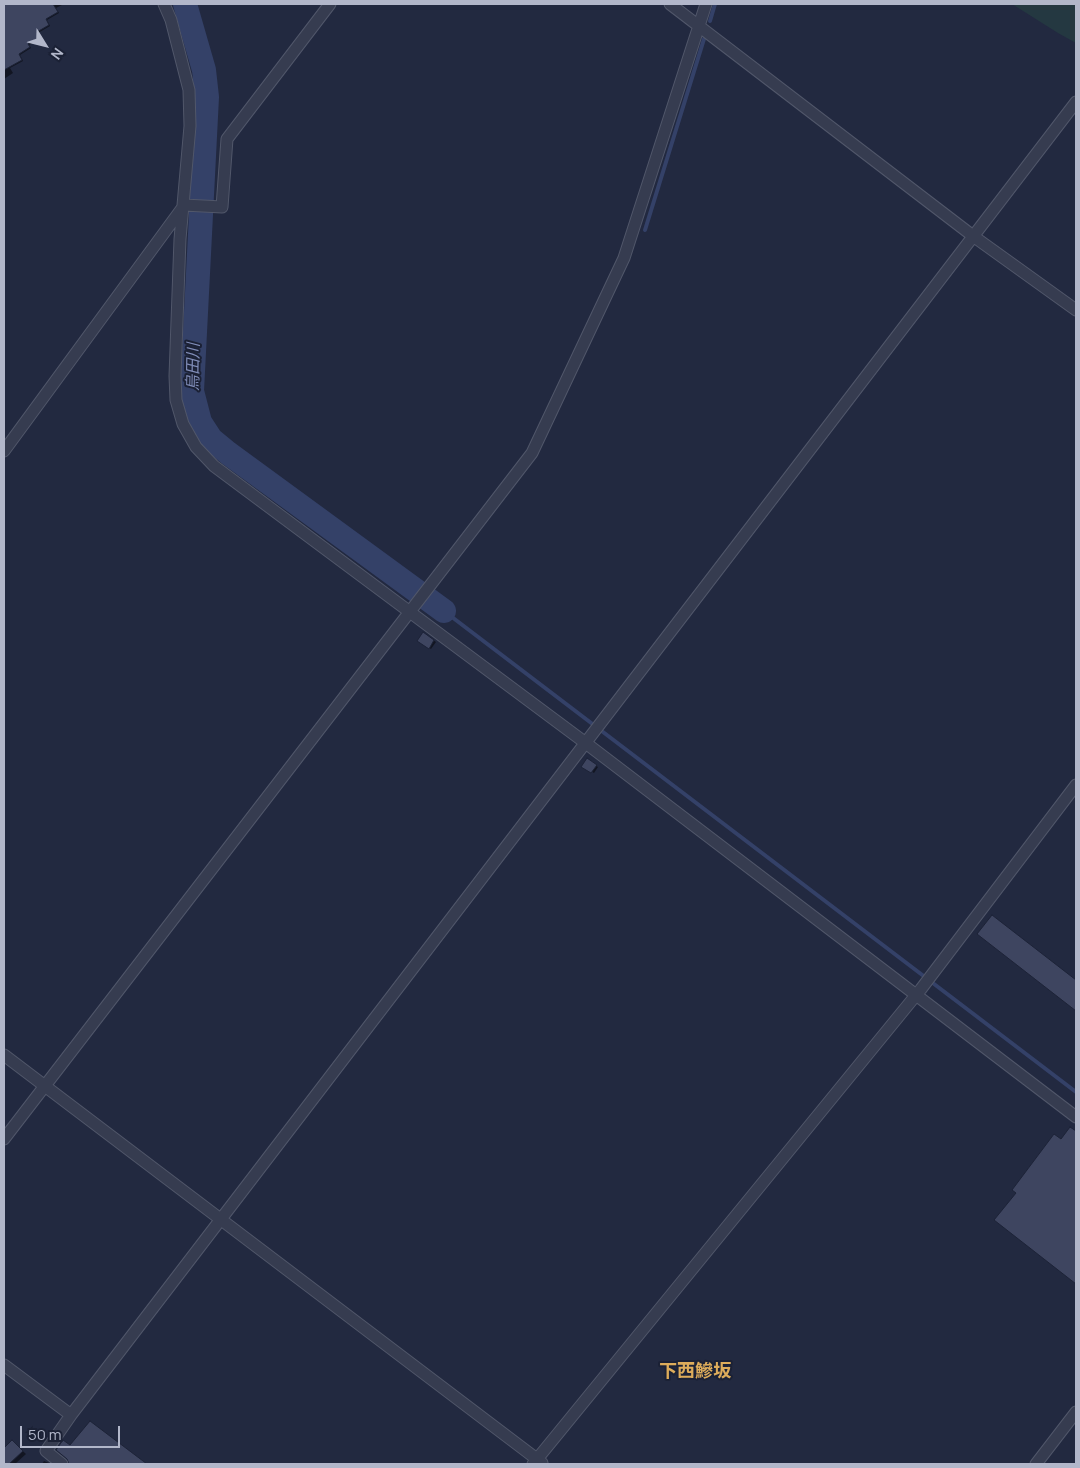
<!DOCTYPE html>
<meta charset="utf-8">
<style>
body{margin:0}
#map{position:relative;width:1080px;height:1468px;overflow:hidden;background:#222940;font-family:Manrope,sans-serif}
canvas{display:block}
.frame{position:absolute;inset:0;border:5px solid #b2b7ca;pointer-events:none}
.north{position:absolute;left:20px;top:20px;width:50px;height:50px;-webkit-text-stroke:4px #1b2135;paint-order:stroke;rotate:126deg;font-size:14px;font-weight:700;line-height:20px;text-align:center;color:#b2b7ca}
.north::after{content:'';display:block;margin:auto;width:18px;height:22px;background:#b2b7ca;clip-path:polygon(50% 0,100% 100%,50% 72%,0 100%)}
.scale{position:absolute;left:20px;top:1426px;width:100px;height:22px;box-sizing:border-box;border:2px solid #b2b7ca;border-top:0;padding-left:6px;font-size:15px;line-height:18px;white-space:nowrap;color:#b2b7ca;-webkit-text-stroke:4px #1b2135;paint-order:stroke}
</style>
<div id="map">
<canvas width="1080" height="1468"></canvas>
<div class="frame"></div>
<div class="north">N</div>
<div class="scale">50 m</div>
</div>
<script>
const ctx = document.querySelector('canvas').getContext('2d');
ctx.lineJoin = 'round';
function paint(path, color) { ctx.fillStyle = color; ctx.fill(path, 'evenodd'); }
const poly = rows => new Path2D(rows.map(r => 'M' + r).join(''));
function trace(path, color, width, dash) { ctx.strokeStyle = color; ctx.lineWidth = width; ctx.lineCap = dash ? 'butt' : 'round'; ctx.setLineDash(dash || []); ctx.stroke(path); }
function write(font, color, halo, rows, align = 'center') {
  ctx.font = font + ' Manrope,"Noto Sans JP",sans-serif'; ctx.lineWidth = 4; ctx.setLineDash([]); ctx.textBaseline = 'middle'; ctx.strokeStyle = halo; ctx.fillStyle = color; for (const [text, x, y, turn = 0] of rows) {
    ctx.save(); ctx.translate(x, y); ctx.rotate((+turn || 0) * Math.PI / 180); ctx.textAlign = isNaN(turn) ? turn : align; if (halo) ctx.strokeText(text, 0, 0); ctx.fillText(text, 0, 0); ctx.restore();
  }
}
paint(poly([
 [1012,4,1076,4,1076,43,1058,33]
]), '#243841');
paint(poly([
 [4,4,64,4,56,8,59,13,47,20,50,26,38,33,41,38,29,45,31,48,20,55,23,61,10,68,13,73,4,79],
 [423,633,436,642,431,649,419,640],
 [587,760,598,767,594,773,583,766],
 [1070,1128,1076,1133,1076,1282,996,1220],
 [92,1423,146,1464,70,1464,68,1458,71,1447],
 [12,1441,26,1454,15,1464,4,1464,4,1450],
 [44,1461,49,1463,50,1464,42,1464]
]), '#0007');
trace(poly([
 [710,21,715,4],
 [645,230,704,39],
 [444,611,1076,1092]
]), '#344168', 4);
trace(poly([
 [185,4,204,70,207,97,192,391,200,422,211,439,228,453,444,611]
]), '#344168', 24);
const building = poly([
 [4,4,53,4,58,12,46,19,49,25,37,32,40,37,28,44,30,47,19,54,22,60,4,70,4,4],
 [423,632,434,640,429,649,417,641,423,632],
 [587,758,597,765,591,773,581,767,587,758],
 [992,915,1076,980,1076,1011,977,934,992,915],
 [1070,1127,1076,1131,1076,1284,994,1220,1016,1193,1012,1190,1054,1134,1061,1139,1070,1127],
 [90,1421,147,1464,69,1464,67,1459,56,1450,63,1440,70,1445,90,1421],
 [12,1440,23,1451,9,1464,4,1464,4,1448,12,1440]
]);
paint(building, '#3e4560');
trace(building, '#1d2337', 1);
const street = poly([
 [164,4,171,20,189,90,190,126,180,239,175,376,176,400,183,424,196,447,214,466,587,744,1076,1117],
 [670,4,973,236,1076,310],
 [184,205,222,207,227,139,330,4],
 [4,451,183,207],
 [4,1055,542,1463],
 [4,1139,532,453,624,258,706,4],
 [4,1365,71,1415],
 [62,1464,46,1451,71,1415,1076,102],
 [533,1464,921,989,1076,785],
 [1036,1464,1076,1412]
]);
trace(street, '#51576a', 13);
trace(street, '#363c50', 11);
write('italic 16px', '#808db8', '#1b2135', [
 ["烏田川",194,367,-89]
]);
write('bold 18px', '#ddac5b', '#1b2135', [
 ["下西鰺坂",695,1372]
]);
</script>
